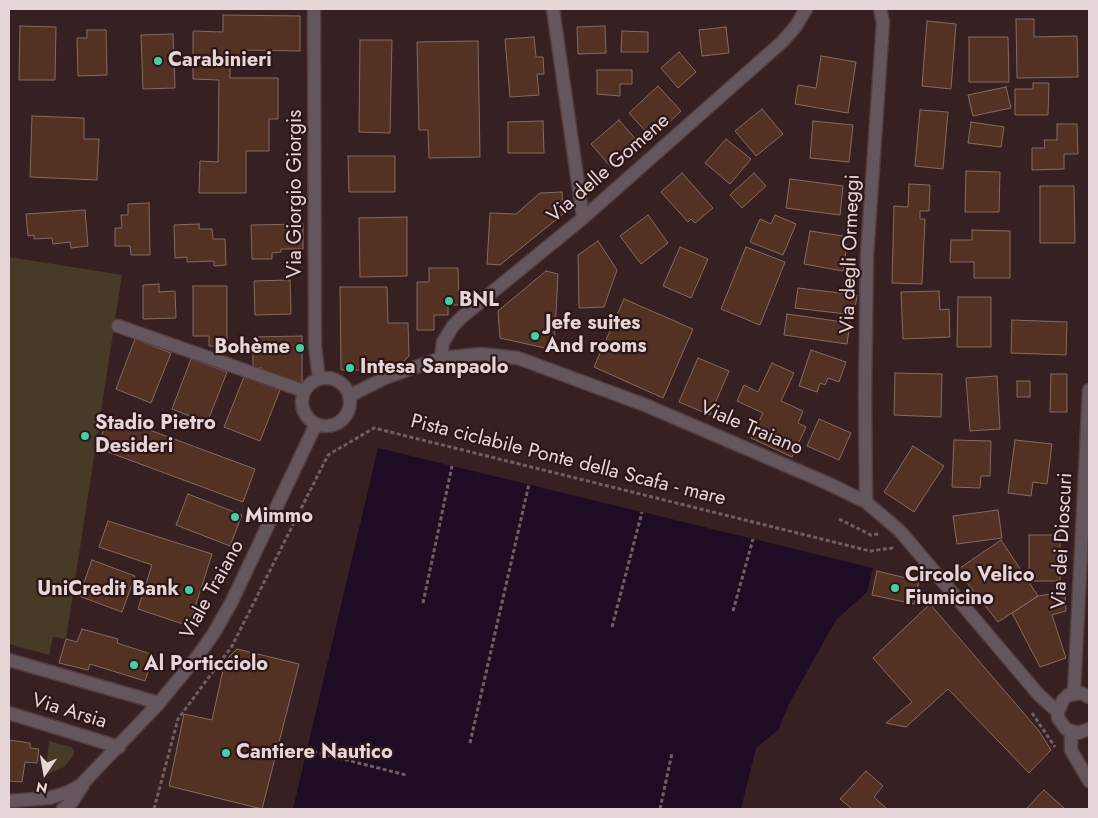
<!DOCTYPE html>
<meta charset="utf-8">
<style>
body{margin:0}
#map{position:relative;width:1098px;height:818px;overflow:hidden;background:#372021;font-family:Jost,sans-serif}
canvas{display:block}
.frame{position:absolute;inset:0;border:10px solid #e7d6d7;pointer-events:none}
.north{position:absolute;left:20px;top:748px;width:50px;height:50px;-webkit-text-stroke:4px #2d1618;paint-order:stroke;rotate:192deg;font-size:14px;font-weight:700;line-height:20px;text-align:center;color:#e7d6d7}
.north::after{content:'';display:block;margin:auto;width:18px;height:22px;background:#e7d6d7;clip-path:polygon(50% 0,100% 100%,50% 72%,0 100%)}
</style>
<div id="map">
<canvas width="1098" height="818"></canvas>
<div class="frame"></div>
<div class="north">N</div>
</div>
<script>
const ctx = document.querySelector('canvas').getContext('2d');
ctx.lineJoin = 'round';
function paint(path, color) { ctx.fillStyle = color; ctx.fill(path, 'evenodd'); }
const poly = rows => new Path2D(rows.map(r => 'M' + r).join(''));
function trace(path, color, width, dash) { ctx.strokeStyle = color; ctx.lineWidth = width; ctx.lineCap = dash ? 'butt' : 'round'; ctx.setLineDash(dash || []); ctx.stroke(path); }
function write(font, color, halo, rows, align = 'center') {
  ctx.font = font + ' Jost,sans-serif'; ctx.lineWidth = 4.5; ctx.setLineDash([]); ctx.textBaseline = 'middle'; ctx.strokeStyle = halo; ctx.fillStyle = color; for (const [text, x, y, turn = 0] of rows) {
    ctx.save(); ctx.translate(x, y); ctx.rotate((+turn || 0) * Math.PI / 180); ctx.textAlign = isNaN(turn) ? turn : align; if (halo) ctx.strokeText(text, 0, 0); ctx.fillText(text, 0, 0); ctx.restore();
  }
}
paint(poly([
 [9,257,122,275,66,639,53,637,49,655,9,644],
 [49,741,71,747,74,750,74,755,64,767,45,775]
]), '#473a26');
paint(poly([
 [378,448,873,568,867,592,836,620,790,702,778,730,756,748,741,809,293,809]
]), '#1e0c25');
const building = poly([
 [223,15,300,16,300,51,245,50,245,62,230,62,230,78,278,78,278,119,269,119,269,151,246,151,246,193,199,193,200,161,218,162,219,80,193,79,193,31,223,32,223,15],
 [1016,19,1034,19,1034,37,1077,36,1078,77,1017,78,1016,19],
 [927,21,956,24,951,89,922,86,927,21],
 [20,26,56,27,55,80,19,80,20,26],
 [605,26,606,53,578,54,577,27,605,26],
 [726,27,729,53,702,56,699,30,726,27],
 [87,30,106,30,107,75,78,76,77,38,87,38,87,30],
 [622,31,648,32,648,52,621,52,622,31],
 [173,34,175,88,143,89,141,35,173,34],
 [534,37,536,57,543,57,544,74,537,74,539,95,510,97,505,39,534,37],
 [969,37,1008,37,1009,82,969,82,969,37],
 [360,40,392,40,390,133,359,132,360,40],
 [478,41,480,157,429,158,428,130,419,130,417,42,478,41],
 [679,52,696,72,678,88,661,68,679,52],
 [821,56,856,62,848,113,795,104,798,85,816,88,821,56],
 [597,70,632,70,632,84,620,84,620,96,597,94,597,70],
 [1033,83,1049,83,1048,115,1015,115,1015,89,1033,89,1033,83],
 [658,86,681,111,662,129,657,124,647,133,629,113,658,86],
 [1006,87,1011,108,973,116,968,95,1006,87],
 [762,109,783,134,756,156,735,131,762,109],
 [920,110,948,112,943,169,915,166,920,110],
 [32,116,84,118,84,139,99,139,97,180,30,177,32,116],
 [619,120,638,142,610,166,591,144,619,120],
 [543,121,544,153,508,153,508,122,543,121],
 [813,121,853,125,849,162,810,158,813,121],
 [971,122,1004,127,1001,147,968,143,971,122],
 [1057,124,1077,124,1078,154,1064,154,1064,169,1032,170,1032,148,1045,148,1044,140,1057,140,1057,124],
 [726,139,751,159,730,184,705,163,726,139],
 [348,156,395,156,395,192,349,192,348,156],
 [966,171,1000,172,999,212,965,212,966,171],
 [682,173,713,208,695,223,691,219,688,222,661,192,682,173],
 [754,173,766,186,742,208,730,195,754,173],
 [790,179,843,186,840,215,786,208,790,179],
 [909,184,930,185,929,211,920,211,920,219,925,219,922,284,892,283,894,206,908,207,909,184],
 [1040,186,1074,186,1075,243,1040,243,1040,186],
 [562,192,563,214,500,265,487,264,490,213,516,214,540,193,562,192],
 [149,203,150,255,131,255,130,246,115,246,115,228,122,228,121,215,128,215,128,204,149,203],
 [85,210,88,246,71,248,70,242,53,244,52,238,34,239,34,235,28,236,26,214,85,210],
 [648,215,668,243,641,264,620,236,648,215],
 [775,215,796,224,783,255,750,242,760,219,771,224,775,215],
 [407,217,407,276,360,277,359,218,407,217],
 [199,224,199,229,212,229,213,239,225,239,226,265,214,266,214,261,187,262,187,257,175,258,174,225,199,224],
 [303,224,303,249,281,249,281,252,272,253,272,259,252,259,251,225,303,224],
 [972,230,1010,231,1010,278,974,278,974,262,950,262,951,240,972,240,972,230],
 [810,231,843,236,842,243,847,244,843,271,804,264,810,231],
 [598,241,617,270,604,307,579,308,578,255,598,241],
 [680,247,708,259,691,298,663,286,680,247],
 [746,247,785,262,760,325,721,309,746,247],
 [429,268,458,268,459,305,448,305,448,315,434,315,434,330,417,330,417,282,429,282,429,268],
 [546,271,558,274,554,350,500,338,498,311,546,271],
 [290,280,291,314,255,315,254,281,290,280],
 [159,284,159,292,175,291,176,318,143,319,143,285,159,284],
 [193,286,227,286,227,347,209,346,209,336,193,336,193,286],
 [340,287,387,287,388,323,408,323,409,356,395,370,341,370,340,287],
 [798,288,857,295,854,315,795,308,798,288],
 [939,291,940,310,949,309,950,337,903,339,901,292,939,291],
 [958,297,991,297,991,347,957,347,958,297],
 [624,299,693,329,663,398,594,367,624,299],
 [787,314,850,323,847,344,784,335,787,314],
 [1012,320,1067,322,1066,355,1011,353,1012,320],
 [302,336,302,385,262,373,262,368,253,368,253,337,302,336],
 [135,339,171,353,151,403,116,389,135,339],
 [811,350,846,362,839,382,828,378,825,385,820,383,817,392,799,386,811,350],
 [698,358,729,371,710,415,679,402,698,358],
 [191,359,227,372,207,423,172,409,191,359],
 [772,363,794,373,781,401,803,411,798,423,806,427,792,457,751,438,763,413,737,401,744,385,758,392,772,363],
 [895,373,942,374,941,417,894,415,895,373],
 [1051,374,1067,374,1067,412,1050,412,1051,374],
 [997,376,1000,429,970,431,966,378,997,376],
 [244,377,280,390,260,441,224,427,244,377],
 [1017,381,1030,381,1030,397,1017,397,1017,381],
 [109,415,255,469,243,502,97,448,109,415],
 [819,419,851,433,839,460,807,446,819,419],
 [954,440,991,441,990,476,981,476,980,488,952,487,954,440],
 [1015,440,1052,444,1047,484,1033,482,1031,496,1008,493,1015,440],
 [913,446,944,466,914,512,884,492,913,446],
 [188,494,242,515,230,546,176,525,188,494],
 [998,510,1002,538,957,544,953,516,998,510],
 [108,521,212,554,189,626,138,609,152,565,99,547,108,521],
 [1029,535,1060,535,1060,581,1029,581,1029,535],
 [1001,540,1038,596,998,622,957,570,1001,540],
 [92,560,135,576,122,612,79,596,92,560],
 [877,571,919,581,914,604,872,595,877,571],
 [1065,592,1066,611,1052,615,1066,658,1040,667,1012,613,1038,596,1065,592],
 [930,604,1039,731,1051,750,1029,773,948,689,906,727,886,723,912,702,873,658,930,604],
 [82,629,118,639,117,643,154,655,145,681,90,664,88,670,59,663,66,639,77,642,82,629],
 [237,649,299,664,262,809,169,786,184,714,212,720,225,661,237,649],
 [9,740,30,743,30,748,39,749,37,763,25,762,22,782,9,781,9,740],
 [866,771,883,786,874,797,887,809,852,809,840,799,866,771],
 [1044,790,1065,809,1026,809,1044,790]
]);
paint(building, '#533223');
trace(building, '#846b60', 1);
const minor = poly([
 [314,9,315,347,319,379],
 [553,9,583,218],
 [118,326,304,391],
 [441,358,443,342,453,326,463,316,583,218,782,42,796,26,806,9],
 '302 402a24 24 0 1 1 48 0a24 24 0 1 1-48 0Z',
 [349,396,385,378,441,358,481,354,518,358,645,405,827,483,866,502,900,531,1039,695,1058,712],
 [866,502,865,394,867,255,883,22,880,9],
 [9,660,159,703],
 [1074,693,1089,390],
 [1089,697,1081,693,1068,695,1063,700,1058,712,1058,718,1066,729,1078,733,1089,729],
 [9,713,119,747],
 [1071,732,1071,750,1089,781],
 [9,801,49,798,66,793,81,785,159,703,197,657,214,633,232,601,316,424],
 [63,809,72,802,83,785]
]);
trace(minor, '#533d3e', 15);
trace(poly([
 [839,519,871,535,879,534],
 [423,603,452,466],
 [733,611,753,539],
 [612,627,642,512],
 [1032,713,1055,747],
 [470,743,529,484],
 [307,750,406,775],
 [154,809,178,719,232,646,328,455,374,428,870,551,892,548,894,550],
 [660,809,672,753]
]), '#735e5f', 3, [4, 2.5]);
trace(minor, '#65555d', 12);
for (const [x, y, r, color] of [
 [158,61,5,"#3cd4a4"],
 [449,301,5,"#3cd4a4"],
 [535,336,5,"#3cd4a4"],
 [300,348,5,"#3cd4a4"],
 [350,368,5,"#3cd4a4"],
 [85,436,5,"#3cd4a4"],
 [235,517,5,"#3cd4a4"],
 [895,588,5,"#3cd4a4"],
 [189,590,5,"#3cd4a4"],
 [134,665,5,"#3cd4a4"],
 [226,753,5,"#3cd4a4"]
]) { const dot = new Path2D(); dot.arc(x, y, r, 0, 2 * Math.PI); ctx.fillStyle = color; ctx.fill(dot); trace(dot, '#2d1618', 2); }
write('bold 20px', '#e7d6d7', '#2d1618', [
 ["Carabinieri",168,61],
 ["BNL",459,301],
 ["Jefe suites",545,324],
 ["And rooms",545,347],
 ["Bohème",290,348,"right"],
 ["Intesa Sanpaolo",360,368],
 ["Stadio Pietro",95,424],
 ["Desideri",95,447],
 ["Mimmo",245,517],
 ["Circolo Velico",905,576],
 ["Fiumicino",905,599],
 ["UniCredit Bank",179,590,"right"],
 ["Al Porticciolo",144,665],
 ["Cantiere Nautico",236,753]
], 'left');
write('20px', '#e7d6d7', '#2d1618', [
 ["Via delle Gomene",609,169,-41],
 ["Via Giorgio Giorgis",296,194,-90],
 ["Via degli Ormeggi",851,254,-88],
 ["Viale Traiano",751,429,23],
 ["Pista ciclabile Ponte della Scafa - mare",568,461,14],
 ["Via dei Dioscuri",1063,541,-87],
 ["Viale Traiano",213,590,-61],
 ["Via Arsia",69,712,17]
]);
</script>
